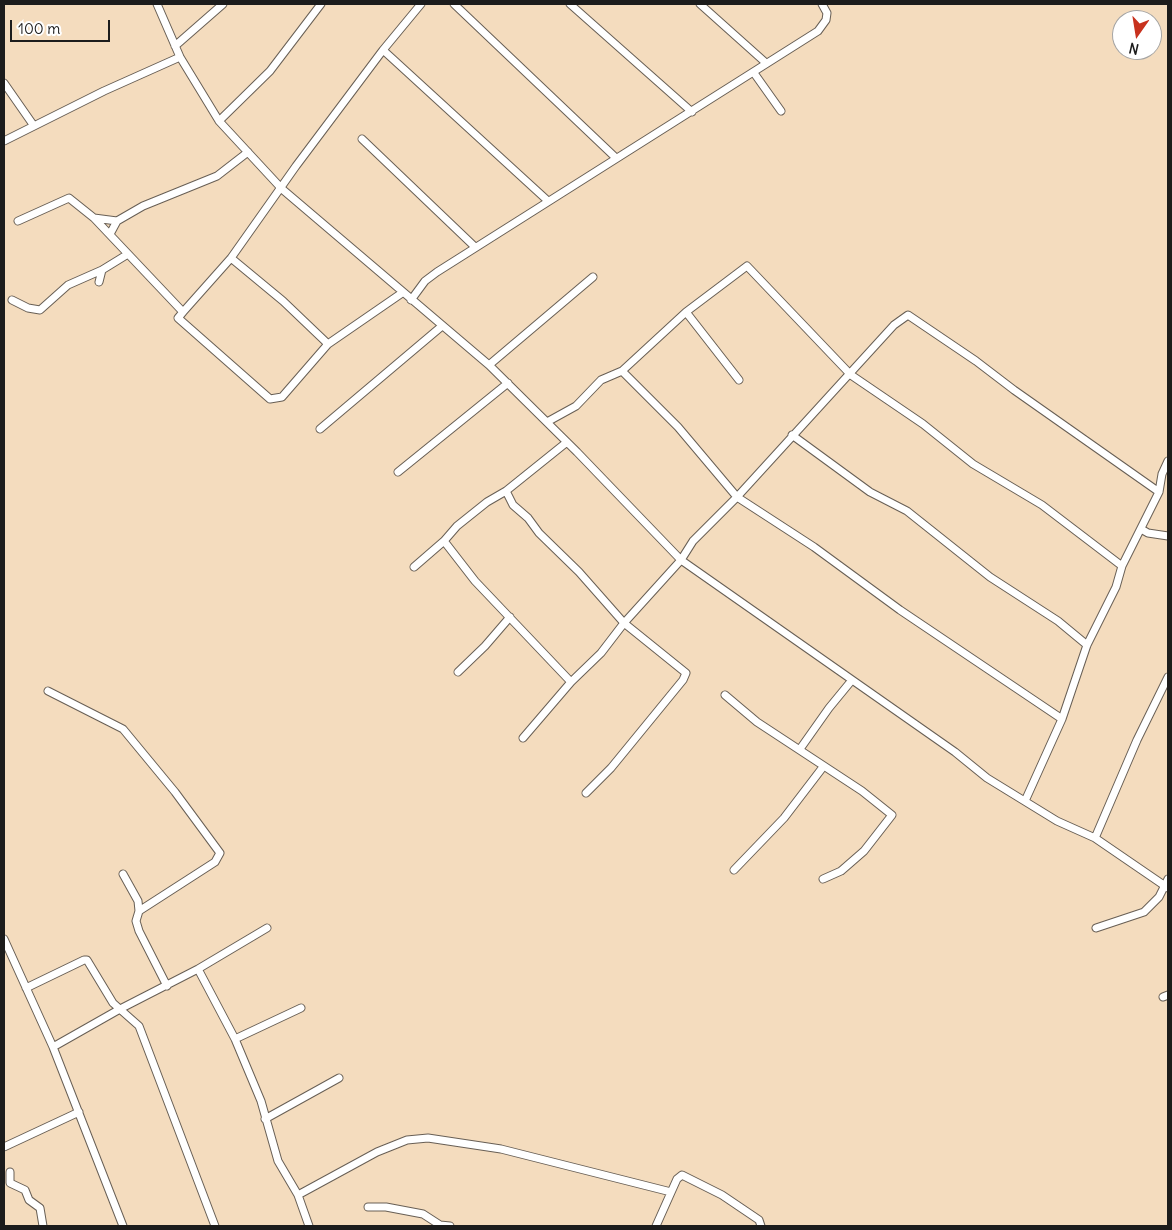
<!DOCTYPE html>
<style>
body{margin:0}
#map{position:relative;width:1172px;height:1230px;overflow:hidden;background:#f4dcbe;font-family:Delius,sans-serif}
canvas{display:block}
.frame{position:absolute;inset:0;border:5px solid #1c1c1c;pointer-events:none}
.north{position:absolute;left:1112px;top:10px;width:50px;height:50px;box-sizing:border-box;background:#fff;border:1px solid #a4a4a4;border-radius:50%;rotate:193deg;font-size:14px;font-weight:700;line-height:20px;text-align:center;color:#1c1c1c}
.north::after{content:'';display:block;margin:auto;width:18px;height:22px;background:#c8321e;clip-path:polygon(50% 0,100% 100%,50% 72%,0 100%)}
.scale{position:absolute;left:10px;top:20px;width:100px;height:22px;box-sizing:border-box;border:2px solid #1c1c1c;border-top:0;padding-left:6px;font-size:15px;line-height:18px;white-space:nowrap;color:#1c1c1c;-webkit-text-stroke:4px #fff;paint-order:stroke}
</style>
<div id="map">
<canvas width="1172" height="1230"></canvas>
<div class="frame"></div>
<div class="north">N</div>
<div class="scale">100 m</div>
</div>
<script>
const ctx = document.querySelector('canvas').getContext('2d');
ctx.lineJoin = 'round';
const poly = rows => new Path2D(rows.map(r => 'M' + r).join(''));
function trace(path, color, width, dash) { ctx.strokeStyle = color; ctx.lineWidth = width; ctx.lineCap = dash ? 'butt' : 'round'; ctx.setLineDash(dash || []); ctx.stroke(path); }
const minor = poly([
 [157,4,180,57,219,121,282,189,489,365,577,452,681,560,955,752,987,778,1057,821,1095,838,1168,888],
 [454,4,616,158],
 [570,4,692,112],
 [700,4,766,63],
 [175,46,223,4],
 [383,50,548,201],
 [754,73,781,111],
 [4,83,34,126],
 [219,121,270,71,321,4],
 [362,139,475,247],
 [4,141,104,91,180,57],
 [94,218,183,312,178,318,270,399,282,397,328,344,402,293],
 [18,221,69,198,94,218,117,221],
 [110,234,117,221,143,206,217,176,248,152],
 [231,258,283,301,328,344],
 [99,282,102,270],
 [12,300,28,308,40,310,68,285,102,270,128,254],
 [411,300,425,281,437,272,818,31,826,20,827,13,822,4],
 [183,312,231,258,296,166,383,50,421,4],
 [686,312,739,380],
 [489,365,593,277],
 [622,371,678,427,737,497,814,547,900,610,1062,719],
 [547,422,576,406,601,380,622,371,686,312,747,266,851,375,923,424,973,464,1042,505,1122,566],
 [320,429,442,326],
 [792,435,870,492,907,511,990,577,1058,621,1087,645],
 [567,442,506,491,487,502,457,526,444,541,475,581,571,682,601,653,624,623,681,560,693,541,737,497,894,325,908,315,976,361,1014,390,1159,492],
 [398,472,508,383],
 [506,491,513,505,528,518,539,533,579,572,624,623,686,673,683,680,611,768,586,793],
 [1141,529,1148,533,1168,536],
 [414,567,444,541],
 [458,672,485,646,510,617],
 [48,691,123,729,175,792,220,853,215,862,139,911],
 [725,695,757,722,862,791,892,815,864,851,841,871,823,879],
 [523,738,571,682],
 [800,749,829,708,852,680],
 [1025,801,1062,719,1087,645,1116,587,1122,566,1159,492,1162,474,1168,461],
 [1095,838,1137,740,1168,677],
 [734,870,784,818,823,767],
 [123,874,138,901,139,911,136,921,139,931,167,986],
 [1096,928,1144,912,1159,897,1168,879],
 [4,939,53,1047,123,1226],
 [198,969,235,1039,301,1008],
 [26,988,84,960,87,960,113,1003,139,1026,215,1226],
 [1163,997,1168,995],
 [235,1039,261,1101,278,1161,298,1195,309,1226],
 [53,1047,120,1009,198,969,267,928],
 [265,1119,339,1078],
 [4,1147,79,1112],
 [10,1172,10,1183,25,1190,29,1200,40,1208,43,1226],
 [298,1195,377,1152,407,1140,428,1138,501,1149,671,1192],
 [368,1207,386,1207,423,1214,440,1225,450,1226],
 [656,1226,677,1179,682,1175,722,1195,759,1220,761,1226]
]);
trace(minor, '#685f55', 9);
trace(minor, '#fff', 7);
</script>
